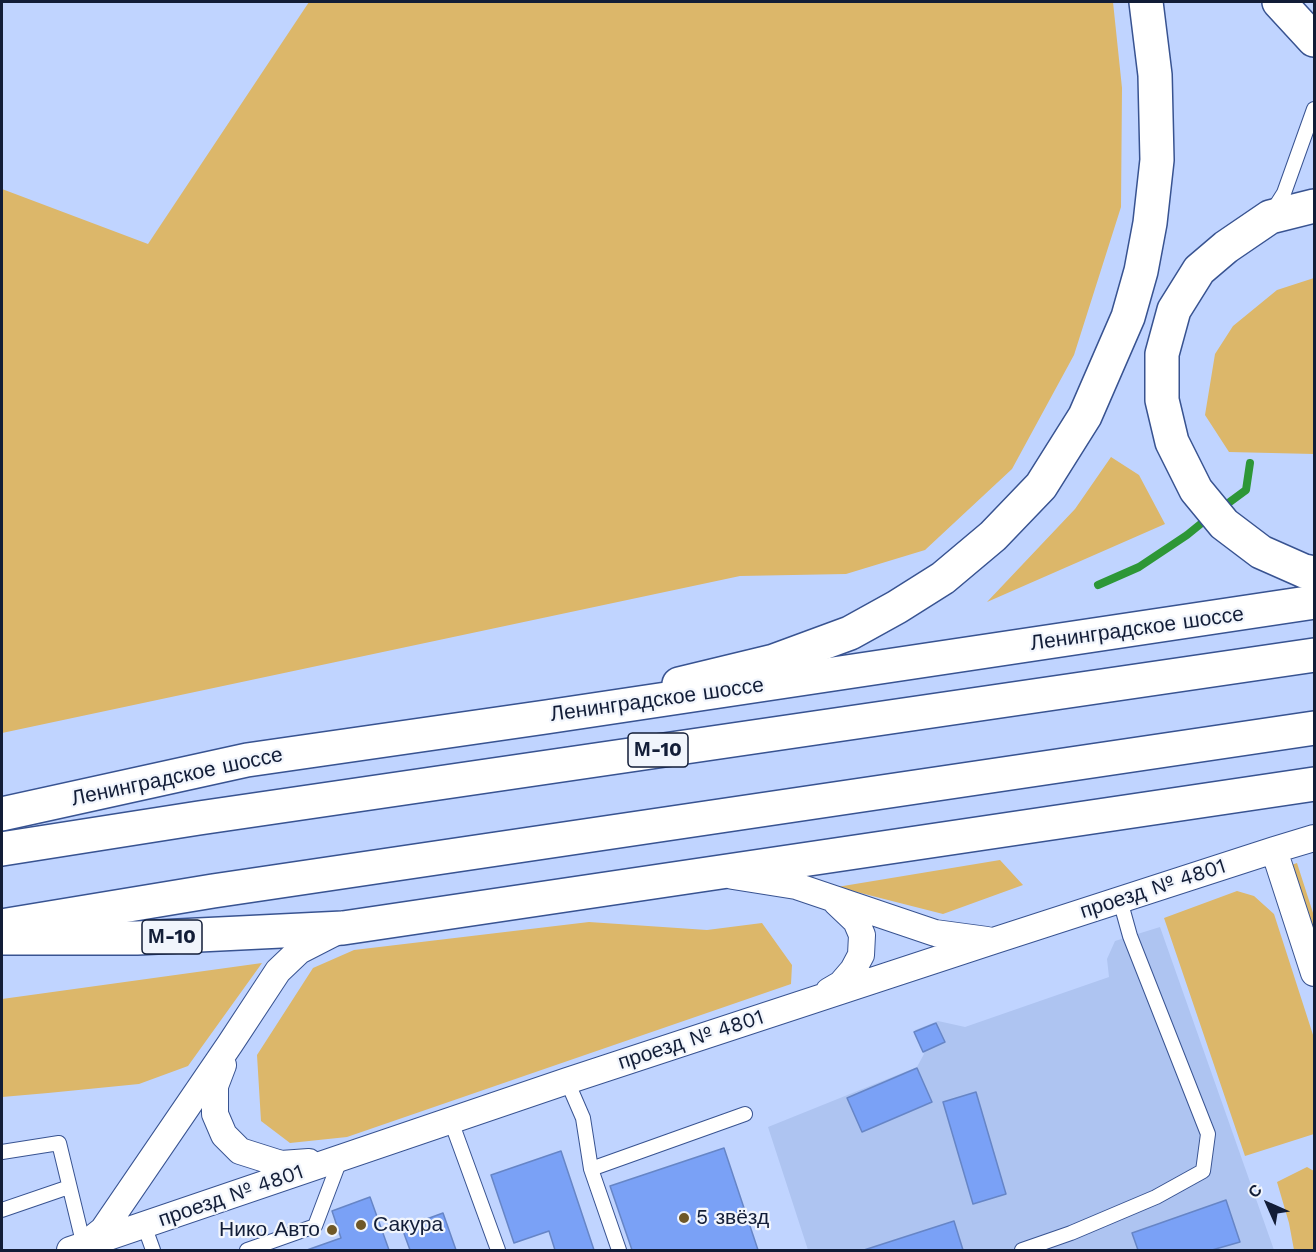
<!DOCTYPE html>
<meta charset="utf-8">
<style>
body{margin:0}
#map{position:relative;width:1316px;height:1252px;overflow:hidden;background:#c0d4ff;font-family:"Work Sans",sans-serif}
canvas{display:block}
.frame{position:absolute;inset:0;border:3px solid #121d37;pointer-events:none}
.north{position:absolute;left:1238px;top:1174px;width:60px;height:60px;-webkit-text-stroke:4px #f1f5fc;paint-order:stroke;rotate:315deg;font-size:16px;font-weight:700;line-height:24px;text-align:center;color:#121d37}
.north::after{content:'';display:block;margin:auto;width:21px;height:27px;background:#121d37;clip-path:polygon(50% 0,100% 100%,50% 72%,0 100%)}
</style>
<div id="map">
<canvas width="1316" height="1252"></canvas>
<div class="frame"></div>
<div class="north">С</div>
</div>
<script>
const ctx = document.querySelector('canvas').getContext('2d');
ctx.lineJoin = 'round';
function paint(path, color) { ctx.fillStyle = color; ctx.fill(path, 'evenodd'); }
const poly = rows => new Path2D(rows.map(r => 'M' + r).join(''));
function trace(path, color, width, dash) { ctx.strokeStyle = color; ctx.lineWidth = width; ctx.lineCap = dash ? 'butt' : 'round'; ctx.setLineDash(dash || []); ctx.stroke(path); }
function write(font, color, halo, rows, align = 'center') {
  ctx.font = font + ' "Work Sans",sans-serif'; ctx.lineWidth = 4.5; ctx.setLineDash([]); ctx.textBaseline = 'middle'; ctx.strokeStyle = halo; ctx.fillStyle = color; for (const [text, x, y, turn = 0] of rows) {
    ctx.save(); ctx.translate(x, y); ctx.rotate((+turn || 0) * Math.PI / 180); ctx.textAlign = isNaN(turn) ? turn : align; if (halo) ctx.strokeText(text, 0, 0); ctx.fillText(text, 0, 0); ctx.restore();
  }
}
paint(poly([
 [1160,927,1274,1250,808,1250,768,1127,917,1067,924,1054,915,1030,938,1021,965,1027,1109,977,1107,959,1115,941]
]), '#aec4f1');
paint(poly([
 [309,2,1113,2,1122,88,1121,207,1074,355,1012,469,925,550,846,574,740,576,2,733,2,189,148,244],
 [1314,278,1314,454,1229,452,1205,415,1215,354,1233,326,1277,290],
 [1111,457,1139,475,1165,524,987,602,1075,509],
 [1000,860,1023,885,943,914,837,887],
 [1297,863,1314,916,1314,977,1277,870],
 [1237,891,1254,896,1274,914,1314,1038,1314,1134,1245,1156,1164,918],
 [589,922,707,930,762,923,792,965,791,984,347,1137,290,1143,261,1121,257,1055,313,968,354,950],
 [262,963,188,1066,139,1084,48,1093,2,1097,2,999],
 [1307,1167,1314,1171,1314,1250,1294,1250,1289,1223,1277,1182]
]), '#dcb76a');
trace(poly([
 [1227,504,1246,490,1250,463],
 [1098,585,1139,567,1187,535,1203,522]
]), '#2d9737', 8);
const building = poly([
 [936,1023,945,1042,923,1052,914,1032,936,1023],
 [917,1068,932,1102,862,1132,847,1098,917,1068],
 [976,1092,1006,1194,973,1204,943,1102,976,1092],
 [724,1148,758,1250,632,1250,610,1186,724,1148],
 [561,1151,594,1250,555,1250,549,1231,514,1243,491,1175,561,1151],
 [370,1197,389,1250,307,1250,341,1238,332,1211,370,1197],
 [1226,1200,1240,1242,1212,1250,1138,1250,1132,1233,1226,1200],
 [443,1213,456,1250,410,1250,402,1228,443,1213],
 [954,1221,963,1250,864,1250,954,1221]
]);
paint(building, '#7aa1f6');
trace(building, '#6685c6', 1.5);
const lane = poly([
 [1272,212,1284,193,1314,109],
 [567,1081,583,1118,591,1169,619,1250],
 [451,1121,498,1250],
 [2,1152,59,1143,84,1246],
 [591,1169,745,1114],
 [2,1210,69,1187],
 [144,1225,153,1250],
 [247,1250,315,1226,340,1160],
 [1022,1250,1071,1233,1156,1197,1203,1171,1208,1134,1130,936,1120,900]
]);
const street = poly([
 [1274,850,1314,973],
 [733,876,796,886,935,933,987,940],
 [829,991,841,984,853,970,861,955,862,935,856,921,836,902],
 [223,1065,215,1086,215,1114,224,1135,240,1151,281,1164,309,1162],
 [88,1242,103,1230,230,1044,278,971,299,951,338,931],
 [70,1250,567,1081,993,941,1274,850,1314,838]
]);
const secondary = poly([
 [1279,2,1314,40],
 [679,684,774,661,850,633,897,607,943,578,993,536,1041,486,1085,416,1128,317,1141,271,1150,223,1157,160,1155,75,1146,2]
]);
const primary = poly([
 [1314,206,1270,217,1226,247,1199,270,1174,310,1162,354,1162,400,1172,442,1196,490,1224,524,1261,552,1304,571,1314,573],
 [2,814,247,760,546,717,1314,602],
 [2,938,137,938,343,928,1314,784]
]);
const highway = poly([
 [2,849,199,818,1314,655],
 [2,926,213,891,1314,728]
]);
trace(lane, '#385391', 16);
trace(street, '#385391', 28);
trace(secondary, '#385391', 36);
trace(primary, '#385391', 36);
trace(highway, '#385391', 36);
trace(lane, '#fff', 14);
trace(street, '#fff', 26);
trace(secondary, '#fff', 33);
trace(primary, '#fff', 33);
trace(highway, '#fff', 33);
for (const [x, y, r, color] of [
 [684,1218,6,"#6f5828"],
 [361,1225,6,"#6f5828"],
 [332,1230,6,"#6f5828"]
]) { const dot = new Path2D(); dot.arc(x, y, r, 0, 2 * Math.PI); ctx.fillStyle = color; ctx.fill(dot); trace(dot, '#f1f5fc', 2); }
for (const [x, y, w] of [
 [658,750,60],
 [172,937,60]
]) { const box = new Path2D(); box.roundRect(x - w / 2, y - 17, w, 34, 4.5); ctx.fillStyle = '#f1f5fc'; ctx.fill(box); trace(box, '#121d37', 1.5); }
write('bold 20px', '#121d37', null, [
 ["М-10",658,750],
 ["М-10",172,937]
]);
write('21px', '#121d37', '#f1f5fc', [
 ["Ленинградское шоссе",1137,629,-8],
 ["Ленинградское шоссе",657,700,-8],
 ["Ленинградское шоссе",177,777,-12],
 ["проезд № 4801",1153,889,-18],
 ["проезд № 4801",691,1040,-18],
 ["проезд № 4801",231,1196,-19]
]);
write('21px', '#121d37', '#f1f5fc', [
 ["5 звёзд",696,1218],
 ["Сакура",373,1225],
 ["Нико Авто",320,1230,"right"]
], 'left');
</script>
